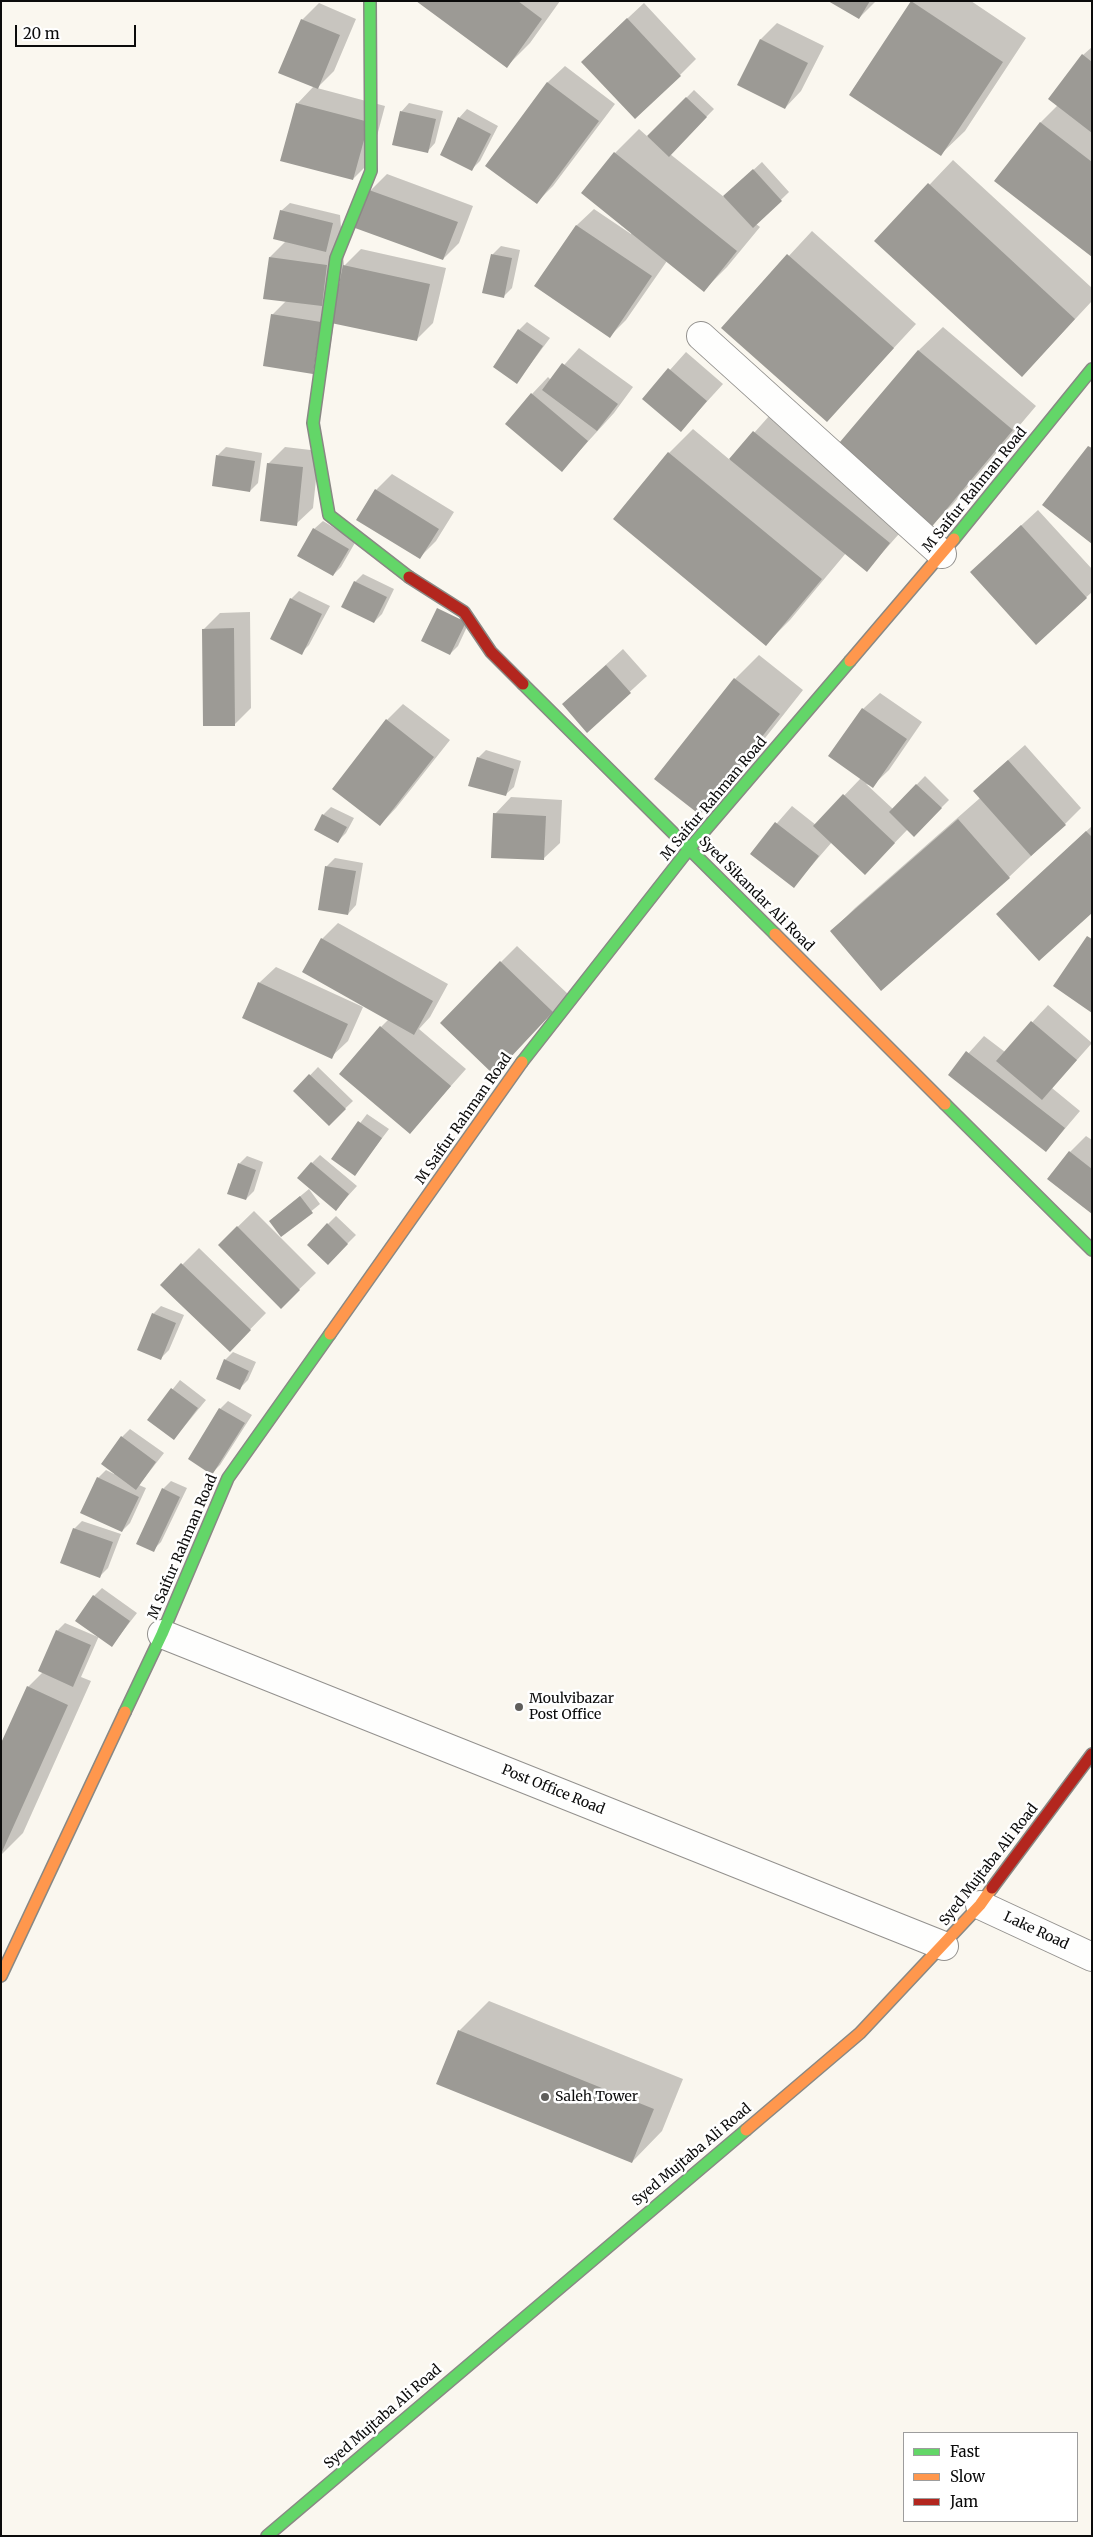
<!DOCTYPE html>
<style>
body{margin:0}
#map{position:relative;width:1093px;height:2537px;overflow:hidden;background:#faf7ef;font-family:Merriweather,serif}
canvas{display:block}
.frame{position:absolute;inset:0;border:2px solid #0b0b0b;pointer-events:none}
.legend{position:absolute;left:903px;top:2432px;width:175px;height:90px;box-sizing:border-box;background:#fff;border:1px solid #9d9d9d;margin:0;padding:6px 9px;list-style:none;font-size:15px;color:#0b0b0b}
.legend li{display:flex;align-items:center;gap:10px;height:25px}
.legend b{width:25px;border:1px solid #9d9d9d}
.scale{position:absolute;left:15px;top:25px;width:121px;height:22px;box-sizing:border-box;border:2px solid #0b0b0b;border-top:0;padding-left:6px;font-size:15px;line-height:18px;white-space:nowrap;color:#0b0b0b;-webkit-text-stroke:4px #fff;paint-order:stroke}
</style>
<div id="map">
<canvas width="1093" height="2537"></canvas>
<div class="frame"></div>
<ul class="legend">
<li><b style="height:6px;background:#63d668"></b>Fast</li>
<li><b style="height:6px;background:#ff974d"></b>Slow</li>
<li><b style="height:6px;background:#b3261e"></b>Jam</li>
</ul>
<div class="scale">20 m</div>
</div>
<script>
const ctx = document.querySelector('canvas').getContext('2d');
ctx.lineJoin = 'round';
function paint(path, color) { ctx.fillStyle = color; ctx.fill(path, 'evenodd'); }
const poly = rows => new Path2D(rows.map(r => 'M' + r).join(''));
function trace(path, color, width, dash) { ctx.strokeStyle = color; ctx.lineWidth = width; ctx.lineCap = dash ? 'butt' : 'round'; ctx.setLineDash(dash || []); ctx.stroke(path); }
function write(font, color, halo, rows, align = 'center') {
  ctx.font = font + ' Merriweather,serif'; ctx.lineWidth = 5; ctx.setLineDash([]); ctx.textBaseline = 'middle'; ctx.strokeStyle = halo; ctx.fillStyle = color; for (const [text, x, y, turn = 0] of rows) {
    ctx.save(); ctx.translate(x, y); ctx.rotate((+turn || 0) * Math.PI / 180); ctx.textAlign = isNaN(turn) ? turn : align; if (halo) ctx.strokeText(text, 0, 0); ctx.fillText(text, 0, 0); ctx.restore();
  }
}
paint(poly([
 [418,1,560,1,530,43,507,66],
 [831,1,876,1,859,18],
 [913,1,971,1,1026,38,965,131,941,154,850,94],
 [319,3,356,19,334,71,317,88,385,106,370,162,353,179,297,104,314,86,302,20],
 [644,3,696,59,680,75,599,45],
 [777,23,824,46,801,91,785,108,739,84,761,39],
 [1092,47,1092,256,996,180,1041,122,1058,105,1083,55],
 [565,66,615,104,553,186,536,203,487,165,548,82],
 [694,90,714,109,670,154,724,197,762,162,789,192,756,224,760,227,727,267,704,290,667,261,626,320,610,336,536,286,577,225,594,209,631,234,632,232,583,193,615,153,639,129,648,137],
 [409,103,443,111,435,143,427,152,401,112],
 [467,109,498,126,480,161,472,169,442,154,459,118],
 [953,160,1092,288,1092,301,1022,376,876,241],
 [387,174,473,206,459,243,443,259,370,191],
 [290,203,340,215,344,266,361,249,446,268,433,323,417,339,334,322,329,356,272,315,287,300,270,257,286,241,281,211],
 [812,231,916,324,827,420,723,327],
 [501,246,520,250,512,288,504,296,484,292,493,254],
 [527,322,550,338,517,382,519,330],
 [943,327,1036,406,953,504,929,528,836,449,919,350],
 [579,348,633,387,614,413,562,470,532,394,548,377,551,380],
 [686,352,723,384,681,430,644,399],
 [770,415,906,526,867,570,846,553,790,620,766,644,615,518,669,453,693,429,730,460],
 [226,447,262,453,258,483,250,491,218,455],
 [285,447,319,451,313,508,296,524,268,464],
 [392,474,454,512,436,541,420,557,376,490],
 [1038,510,1092,569,1092,592,1036,643,988,556],
 [323,521,356,541,341,567,333,575,314,529],
 [363,574,394,589,382,614,374,622,355,582],
 [299,591,330,606,309,645,301,653,291,599],
 [250,612,251,708,235,724,204,629,220,613],
 [473,614,458,646,450,654,423,640],
 [623,649,647,676,587,731,563,704],
 [759,655,803,690,724,790,700,814,735,679],
 [880,693,922,722,889,770,872,786,866,784,893,809,925,776,949,800,914,835,908,829,881,857,832,842,794,886,751,853,792,806,816,825,861,778,830,756,863,709],
 [403,704,450,740,396,808,380,825,387,720],
 [1025,745,1081,808,1065,824,1009,877,831,932,855,908,980,798,991,775],
 [486,750,521,761,514,787,505,795,478,758],
 [511,797,562,800,560,843,543,859,495,814],
 [331,807,354,818,346,833,338,841,323,815],
 [1092,826,1092,911,1022,891],
 [335,858,363,863,356,905,348,914,320,909,327,866],
 [338,923,448,984,430,1017,419,1029,466,1069,410,1132,381,1027,389,1019,322,939],
 [517,946,569,995,494,1073,501,962],
 [276,967,363,1007,348,1041,331,1057,259,983],
 [1048,1005,1092,1043,1052,1088,1080,1111,1046,1151,949,1075,984,1036,1005,1052],
 [318,1067,353,1101,329,1124,295,1091],
 [367,1114,389,1129,355,1174,333,1159],
 [1086,1136,1092,1140,1092,1212,1070,1152],
 [320,1155,357,1186,336,1209,312,1163],
 [247,1156,263,1162,254,1191,246,1199,239,1164],
 [309,1189,320,1204,281,1236,270,1221],
 [254,1211,316,1273,281,1307,219,1245],
 [336,1216,356,1235,336,1255,328,1224],
 [199,1248,266,1313,230,1350,162,1285],
 [161,1306,184,1315,169,1350,161,1358,153,1314],
 [233,1352,256,1362,248,1380,240,1388,217,1378,225,1360],
 [180,1380,206,1400,174,1439,149,1419],
 [228,1401,252,1415,220,1465,212,1473,220,1409],
 [130,1429,164,1453,139,1485,146,1488,130,1523,122,1531,98,1478,106,1470,114,1474,122,1437],
 [171,1481,187,1488,161,1542,153,1550,163,1489],
 [82,1521,121,1534,108,1568,100,1576,74,1529],
 [102,1588,137,1613,112,1645,99,1636,81,1677,91,1681,23,1833,1,1855,1,1746,28,1687,43,1672,57,1631,65,1623,98,1637,94,1596],
 [489,2001,683,2079,662,2131,632,2162,459,2031]
]), '#0003');
paint(poly([
 [416,1,518,1,542,19,507,68],
 [828,1,870,1,859,19],
 [911,1,1003,62,941,156,849,95],
 [627,18,681,76,635,119,581,62],
 [301,19,340,35,318,89,278,73],
 [760,39,808,63,785,109,737,85],
 [1082,54,1092,62,1092,133,1048,99],
 [547,82,599,121,537,204,485,166],
 [686,97,707,117,669,157,647,136],
 [296,103,369,122,353,180,280,161],
 [400,111,436,119,428,153,392,145],
 [458,117,491,134,472,171,440,155],
 [1040,122,1092,162,1092,257,994,181],
 [614,152,737,251,704,292,581,193],
 [753,169,782,201,753,228,723,196],
 [928,183,1075,319,1022,377,874,241],
 [369,190,458,222,443,260,355,228],
 [280,210,333,223,326,252,273,239],
 [576,225,652,276,610,338,534,286],
 [491,254,512,258,504,298,482,293],
 [787,254,894,348,827,422,721,328],
 [269,257,327,265,322,306,263,299],
 [343,265,430,284,417,341,331,323],
 [271,314,321,322,313,374,263,366],
 [518,329,543,346,517,384,493,367],
 [918,350,1013,430,929,530,834,449],
 [562,363,618,404,597,431,542,390],
 [668,368,707,401,681,432,642,399],
 [531,393,588,441,562,472,505,424],
 [753,431,890,543,867,572,729,459],
 [1088,446,1092,448,1092,544,1042,505],
 [668,452,822,579,766,646,613,519],
 [216,455,255,461,250,492,212,486],
 [267,463,303,467,297,526,260,521],
 [375,489,439,529,420,559,356,520],
 [1021,525,1087,598,1036,645,970,572],
 [313,528,349,549,333,576,297,556],
 [354,581,387,597,374,623,341,607],
 [290,598,322,614,302,655,270,639],
 [437,608,466,622,450,655,421,641],
 [234,628,235,726,203,726,202,629],
 [606,665,631,693,587,733,562,704],
 [734,678,780,714,700,815,654,779],
 [862,708,907,739,873,788,828,756],
 [386,719,434,757,380,826,332,789],
 [477,757,514,769,506,796,468,786],
 [1008,760,1066,825,1031,856,973,791],
 [916,784,942,808,914,837,889,812],
 [843,794,895,843,865,875,813,826],
 [493,813,546,816,544,860,491,858],
 [322,814,347,827,338,843,314,830],
 [958,819,1010,878,881,991,830,931],
 [775,822,819,856,794,888,750,854],
 [1086,831,1092,837,1092,913,1039,961,996,914],
 [325,866,356,871,348,915,318,910],
 [1087,936,1092,939,1092,1013,1053,986],
 [321,938,433,1001,414,1035,302,972],
 [500,961,553,1012,494,1075,440,1023],
 [258,982,348,1024,332,1059,242,1018],
 [1031,1021,1077,1060,1042,1100,996,1061],
 [380,1026,451,1086,410,1134,339,1074],
 [966,1051,1065,1128,1046,1152,948,1075],
 [309,1074,346,1109,329,1126,293,1091],
 [358,1121,382,1138,355,1176,331,1159],
 [1069,1151,1092,1169,1092,1214,1047,1179],
 [311,1162,349,1194,336,1211,297,1178],
 [238,1163,256,1170,246,1200,227,1194],
 [300,1196,313,1213,281,1237,269,1221],
 [327,1223,348,1244,328,1265,307,1245],
 [237,1226,300,1290,281,1309,218,1245],
 [181,1263,251,1330,230,1352,160,1285],
 [152,1313,176,1323,161,1360,137,1350],
 [224,1359,249,1371,240,1390,216,1379],
 [171,1388,198,1408,174,1440,147,1420],
 [219,1408,245,1423,212,1475,188,1459],
 [121,1436,156,1462,136,1490,101,1464],
 [97,1477,139,1497,122,1532,80,1513],
 [162,1488,180,1497,154,1552,136,1544],
 [73,1528,113,1542,100,1578,60,1563],
 [93,1595,130,1621,112,1647,75,1621],
 [56,1630,91,1645,73,1687,38,1671],
 [27,1686,68,1705,1,1854,1,1743],
 [458,2030,654,2109,632,2163,436,2084]
]), '#9c9a95');
const street = poly([
 [701,336,942,554],
 [162,1634,944,1946],
 [980,1905,1092,1957]
]);
const fast = poly([
 [370,1,371,171,336,258,313,423,329,515,409,577],
 [954,539,1092,369],
 [523,684,775,934],
 [522,1062,689,849,850,661],
 [945,1104,1092,1250],
 [125,1712,162,1634,228,1478,330,1334],
 [267,2536,746,2130]
]);
const slow = poly([
 [850,661,954,539],
 [775,934,945,1104],
 [330,1334,522,1062],
 [1,1976,125,1712],
 [746,2130,860,2033,980,1905,992,1888]
]);
const jam = poly([
 [409,577,464,612,491,652,523,684],
 [992,1888,1092,1754]
]);
trace(street, '#93918e', 30);
trace(fast, '#898884', 14);
trace(slow, '#898884', 14);
trace(jam, '#898884', 14);
trace(street, '#fefefd', 28);
trace(fast, '#63d668', 11);
trace(slow, '#ff974d', 11);
trace(jam, '#b3261e', 11);
for (const [x, y, r, color] of [
 [519,1707,5,"#5f5e5b"],
 [545,2097,5,"#5f5e5b"]
]) { const dot = new Path2D(); dot.arc(x, y, r, 0, 2 * Math.PI); ctx.fillStyle = color; ctx.fill(dot); trace(dot, '#fff', 2); }
write('14px', '#0b0b0b', '#fff', [
 ["M Saifur Rahman Road",975,490,-51],
 ["M Saifur Rahman Road",714,799,-50],
 ["Syed Sikandar Ali Road",756,894,45],
 ["M Saifur Rahman Road",464,1119,-55],
 ["M Saifur Rahman Road",183,1547,-67],
 ["Post Office Road",553,1790,22],
 ["Syed Mujtaba Ali Road",989,1865,-52],
 ["Lake Road",1036,1931,25],
 ["Syed Mujtaba Ali Road",692,2155,-40],
 ["Syed Mujtaba Ali Road",383,2417,-41]
]);
write('14px', '#0b0b0b', '#fff', [
 ["Moulvibazar",529,1699],
 ["Post Office",529,1715],
 ["Saleh Tower",555,2097]
], 'left');
</script>
